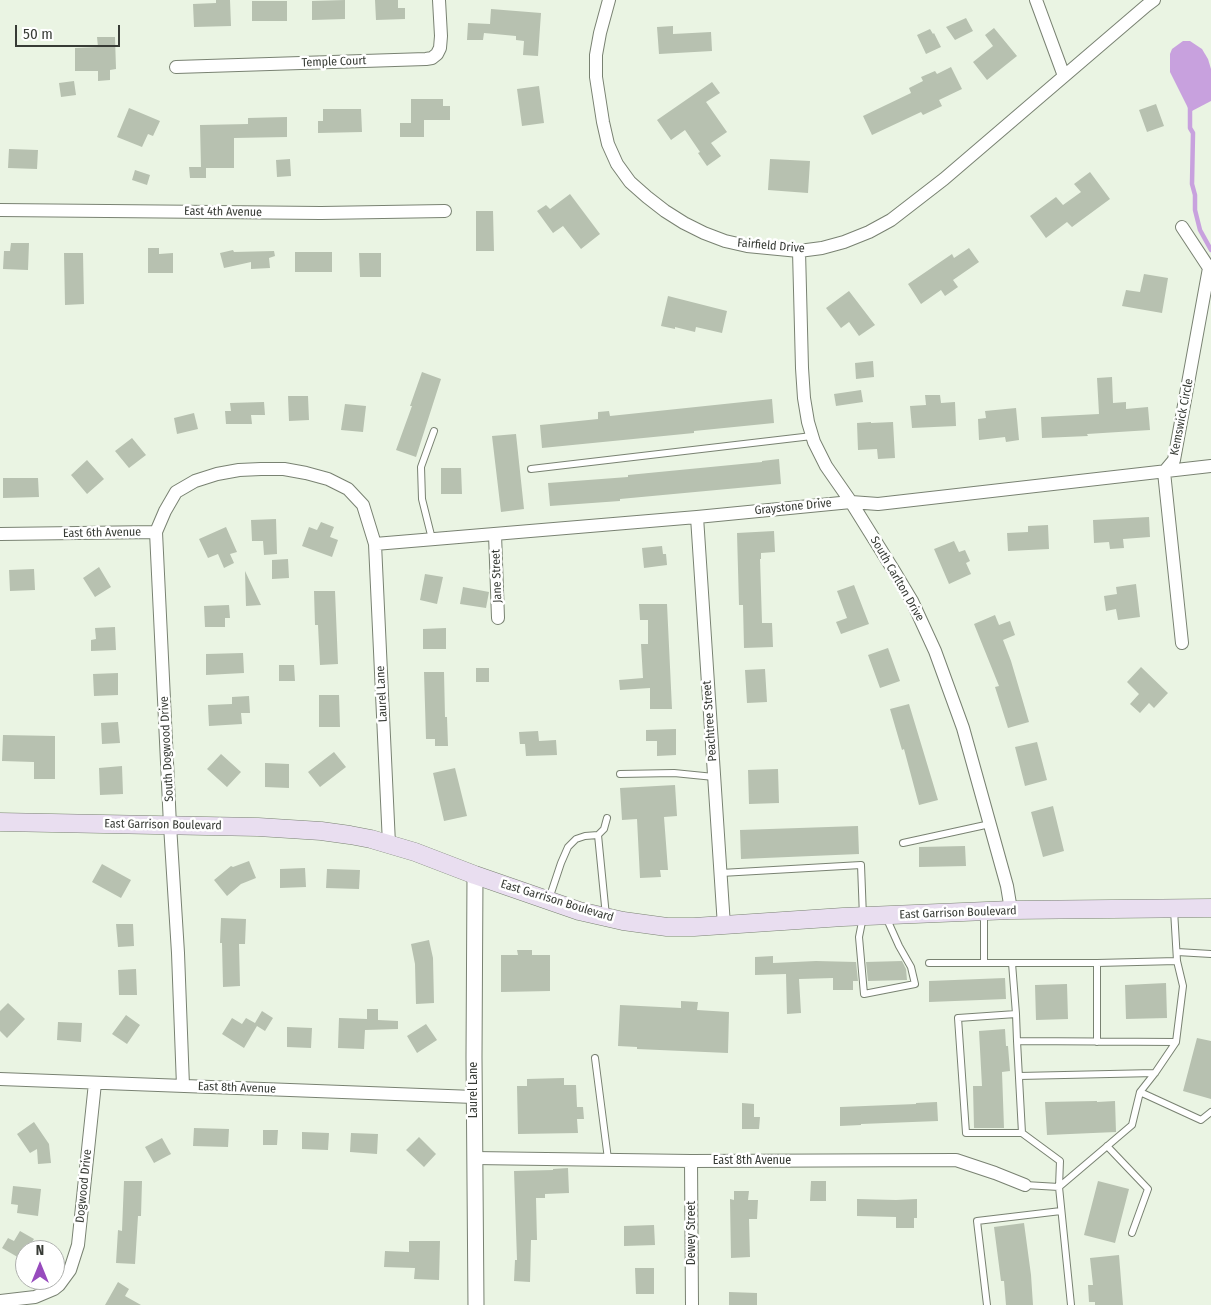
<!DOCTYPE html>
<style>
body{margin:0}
#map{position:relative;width:1211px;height:1305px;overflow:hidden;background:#eaf4e3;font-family:"Fira Sans Condensed",sans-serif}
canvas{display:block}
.north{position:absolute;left:15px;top:1240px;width:50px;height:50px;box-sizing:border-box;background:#fff;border:1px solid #afb1ae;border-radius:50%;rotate:0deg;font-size:14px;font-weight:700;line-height:20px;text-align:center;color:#373b35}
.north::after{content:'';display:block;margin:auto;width:18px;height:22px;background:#974bbd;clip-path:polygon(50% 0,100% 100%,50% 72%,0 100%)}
.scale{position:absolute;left:15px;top:25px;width:105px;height:22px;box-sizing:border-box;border:2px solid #373b35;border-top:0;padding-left:6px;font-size:15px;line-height:18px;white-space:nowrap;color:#373b35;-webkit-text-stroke:4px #fff;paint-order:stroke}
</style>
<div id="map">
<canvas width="1211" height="1305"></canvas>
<div class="north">N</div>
<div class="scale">50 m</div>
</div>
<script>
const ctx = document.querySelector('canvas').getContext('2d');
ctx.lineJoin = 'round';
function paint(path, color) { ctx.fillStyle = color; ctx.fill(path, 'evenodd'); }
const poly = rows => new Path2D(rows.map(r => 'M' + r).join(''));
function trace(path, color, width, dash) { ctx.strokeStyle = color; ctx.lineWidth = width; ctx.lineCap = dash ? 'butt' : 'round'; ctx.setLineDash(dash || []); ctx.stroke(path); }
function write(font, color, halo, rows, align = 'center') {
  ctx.font = font + ' "Fira Sans Condensed",sans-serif'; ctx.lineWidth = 5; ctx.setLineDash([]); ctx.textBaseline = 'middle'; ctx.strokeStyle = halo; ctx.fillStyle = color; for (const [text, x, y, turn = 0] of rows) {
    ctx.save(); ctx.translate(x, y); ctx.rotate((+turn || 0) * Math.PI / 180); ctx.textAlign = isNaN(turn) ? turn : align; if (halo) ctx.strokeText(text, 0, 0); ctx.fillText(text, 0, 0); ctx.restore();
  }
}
paint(poly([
 [1183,41,1190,41,1202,49,1208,59,1211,69,1211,101,1190,112,1170,72,1170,54,1172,49]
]), '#c8a1de');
trace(poly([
 [1190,106,1190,128,1193,133,1192,184,1195,195,1195,210,1200,230,1211,250]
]), '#c8a1de', 4.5);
paint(poly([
 [216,0,230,0,231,26,194,27,193,4,216,3],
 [345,0,345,19,312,20,312,1],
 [375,0,398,0,398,8,405,8,405,19,376,20],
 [252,1,287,1,287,21,252,21],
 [491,9,541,13,538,56,523,55,524,41,516,40,516,36,484,33,483,40,467,40,468,23,490,24],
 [966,18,973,31,955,40,946,27],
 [673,26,673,34,711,32,712,51,659,54,657,27],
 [994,28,1017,56,987,80,973,62,993,46,985,35],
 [930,29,933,34,934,33,941,47,926,54,917,35],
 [97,37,115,37,116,69,110,70,110,80,98,81,98,71,75,71,75,48,98,47],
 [951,67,962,89,939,100,942,106,923,115,921,112,872,135,863,116,911,93,909,88,923,81,921,77,935,71,937,74],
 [74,81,76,95,61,97,59,83],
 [712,82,720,93,706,102,727,132,711,143,721,156,707,166,698,153,700,152,685,130,671,140,657,120],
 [539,86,544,123,522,126,517,89],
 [411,99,443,99,443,106,450,106,450,120,424,120,424,137,400,137,400,123,411,123],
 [1156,104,1164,126,1147,132,1139,110],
 [129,108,160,121,153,136,148,134,142,147,117,137],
 [323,109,361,109,362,132,318,133,318,121,323,121],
 [287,117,287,137,234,138,234,168,206,168,206,178,190,178,189,167,201,167,200,125,248,124,248,118],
 [9,149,38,150,37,169,8,168],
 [290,159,291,176,277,177,276,160],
 [770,159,810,161,808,193,768,190],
 [135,170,150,175,147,185,132,180],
 [1090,172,1110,199,1072,227,1067,222,1046,238,1030,216,1056,197,1063,205,1081,192,1074,184],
 [570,194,600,234,581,249,563,226,553,233,537,211,546,205,550,209],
 [476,211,493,211,494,251,476,251],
 [11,243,29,243,28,270,3,269,4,251,10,251],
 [148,248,159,248,159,254,173,253,173,273,148,273],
 [969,248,979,262,953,280,958,287,945,296,941,290,921,304,908,284,952,254,954,258],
 [233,250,234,252,274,251,275,256,269,258,270,268,251,269,251,262,224,268,220,253],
 [295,252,332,252,332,272,295,272],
 [64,253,83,253,84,304,65,305],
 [359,253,381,253,381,277,360,277],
 [1144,274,1168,278,1162,313,1122,306,1126,290,1140,292],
 [849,291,875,325,859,336,849,322,841,328,826,308],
 [668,296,727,311,722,333,696,327,695,332,675,327,675,329,661,326],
 [873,361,874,377,856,379,855,363],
 [422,372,441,379,416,457,396,450,412,406,410,406],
 [1112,377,1113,403,1126,402,1126,409,1148,407,1150,430,1087,434,1088,436,1042,438,1041,417,1099,414,1097,378],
 [861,390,863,402,836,406,834,394],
 [925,395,940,395,941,403,955,402,956,426,912,428,910,406,926,405],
 [288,396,308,396,309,420,289,421],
 [772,399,774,423,694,431,694,433,542,448,540,425,598,419,598,412,609,411,610,416],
 [264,402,265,415,251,415,252,424,226,424,225,411,231,411,230,403],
 [345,404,366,406,363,432,341,430],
 [1016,408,1019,440,1006,442,1005,437,979,440,978,419,986,418,985,411],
 [194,413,198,429,177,434,174,418],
 [871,422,871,423,893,422,895,458,878,459,877,449,858,450,857,423],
 [516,434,524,509,501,512,492,436],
 [132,438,146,455,129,468,115,451],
 [779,459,781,484,620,499,620,501,550,506,548,483,628,477,628,475,762,462,762,461],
 [87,460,104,479,87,494,71,475],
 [441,468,461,468,462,494,441,494],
 [3,478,38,478,39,497,3,498],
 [1149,517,1150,537,1123,539,1124,548,1110,549,1109,542,1094,543,1093,520],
 [276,519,277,554,264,555,263,541,252,541,251,520],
 [321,522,334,527,330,537,338,540,332,557,302,546,309,527,317,530],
 [1048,525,1049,549,1008,551,1007,533,1028,532,1028,526],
 [226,527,237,552,230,554,234,563,224,568,218,554,208,558,199,539],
 [774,531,775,552,761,553,761,559,760,559,762,623,772,623,773,647,744,648,743,605,739,605,737,533],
 [954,541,959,552,965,550,970,561,966,563,971,574,949,584,934,549],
 [662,546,663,554,666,554,667,565,644,568,642,548],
 [288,559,289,578,272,579,272,560],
 [99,567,111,587,95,597,83,578],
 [34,569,35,590,10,591,9,570],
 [245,571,261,605,246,606],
 [425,574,443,577,437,604,420,600],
 [1136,584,1140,617,1118,620,1116,609,1106,611,1104,596,1117,594,1116,587],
 [854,585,869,624,841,634,836,622,847,618,837,591],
 [463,587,489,592,486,608,460,604],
 [314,591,335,591,338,664,320,665,318,625,315,625],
 [639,604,667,604,672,709,650,709,650,688,620,690,619,680,643,678,641,644,648,644,648,620,640,620],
 [229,605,230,618,225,618,225,627,205,627,204,606],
 [995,615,999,625,1010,621,1015,635,1003,640,1011,661,1029,722,1008,728,995,687,999,686,974,624],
 [115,627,116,650,91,651,91,640,96,639,95,628],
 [446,628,446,649,423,649,423,629],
 [888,648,900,681,880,688,868,655],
 [243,653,244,673,206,675,206,654],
 [279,665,294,665,295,681,279,681],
 [1141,667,1168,693,1154,708,1149,703,1140,713,1130,704,1139,694,1127,682],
 [476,668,489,668,489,682,476,682],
 [765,669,767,702,747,703,745,670],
 [424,672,444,672,445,717,447,717,448,746,435,746,435,739,426,739],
 [118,673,118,695,94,696,93,674],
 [319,695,339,695,340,727,319,727],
 [249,696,250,713,241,713,242,724,209,726,208,705,232,704,232,697],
 [909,704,938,800,919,805,904,749,902,750,890,709],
 [118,722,120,743,102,744,101,723],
 [676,729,676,755,657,756,657,741,646,741,646,730],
 [538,731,539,741,556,740,557,755,526,756,525,744,520,744,519,732],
 [3,735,55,736,55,779,34,779,34,762,2,761],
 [1037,742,1047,780,1025,786,1015,747],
 [334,752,346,767,320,787,308,772],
 [221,754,241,772,227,787,207,769],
 [265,763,289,764,289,788,265,787],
 [122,766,123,794,100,795,99,768],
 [455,768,467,816,444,821,433,773],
 [778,769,779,803,749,804,748,770],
 [675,785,677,816,664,817,668,870,660,870,661,877,640,878,637,819,622,820,620,788],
 [1053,806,1064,851,1043,857,1031,812],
 [858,826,859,854,741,859,740,830],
 [965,846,966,866,919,867,919,847],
 [249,861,256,878,241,884,227,896,214,880,231,866,233,867],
 [102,864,131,880,121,898,92,882],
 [305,868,306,887,280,888,280,869],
 [327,869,360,870,359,889,326,888],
 [221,918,246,919,245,944,239,944,240,986,223,987,222,943,220,943],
 [116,924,133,924,134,946,118,947],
 [429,940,433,958,434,1003,416,1004,415,964,411,944],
 [517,950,532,950,532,955,550,955,550,991,501,992,501,955,518,955],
 [773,956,773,963,816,961,856,962,858,981,853,981,853,990,833,990,833,978,799,979,801,1013,787,1014,786,974,755,975,755,957],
 [902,961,906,969,907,980,868,981,866,962],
 [136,969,137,995,119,995,118,970],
 [1005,978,1006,999,929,1002,929,981],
 [1166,983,1167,1018,1126,1019,1125,985],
 [1067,984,1068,1019,1036,1020,1035,985],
 [681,1001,698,1002,697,1010,729,1012,728,1053,637,1049,637,1047,618,1046,620,1005,681,1008],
 [8,1003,25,1019,7,1038,0,1031,0,1011],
 [367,1009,378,1009,378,1020,398,1021,398,1029,365,1030,364,1049,338,1048,339,1018,367,1019],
 [262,1011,273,1018,265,1031,257,1026,244,1048,222,1034,232,1018,242,1024,246,1018,255,1023],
 [126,1015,140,1025,127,1044,112,1034],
 [58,1022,82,1023,81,1042,57,1040],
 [426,1024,437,1040,417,1053,407,1036],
 [287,1027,312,1028,311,1048,287,1047],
 [1005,1029,1006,1046,1008,1046,1010,1071,1002,1072,1004,1128,974,1128,973,1086,982,1086,979,1031],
 [1197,1038,1211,1041,1211,1099,1183,1091],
 [564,1078,564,1085,576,1085,577,1107,583,1107,584,1119,577,1119,578,1133,518,1134,517,1086,527,1086,527,1079],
 [1097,1101,1097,1102,1115,1101,1116,1132,1047,1135,1045,1102],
 [937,1102,938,1121,861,1124,861,1125,840,1126,840,1107,916,1104,916,1103],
 [742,1103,754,1104,754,1117,760,1117,759,1129,742,1129],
 [34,1122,49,1144,51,1163,38,1164,37,1149,30,1153,17,1134],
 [194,1128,229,1129,228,1147,193,1146],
 [263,1130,278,1130,277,1145,263,1145],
 [302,1132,329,1133,328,1150,302,1149],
 [351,1133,378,1134,377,1154,350,1152],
 [419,1137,436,1154,424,1167,406,1150],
 [162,1138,171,1154,154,1163,145,1147],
 [568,1168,569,1193,545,1194,545,1198,536,1198,537,1240,531,1240,530,1282,514,1281,515,1260,517,1260,514,1171,553,1170,553,1169],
 [124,1181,142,1181,141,1216,138,1216,135,1264,116,1263,118,1230,122,1231],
 [811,1181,826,1181,826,1201,810,1201],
 [1098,1181,1129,1189,1115,1243,1084,1235],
 [13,1186,41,1189,38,1216,17,1213,18,1205,11,1204],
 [734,1191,749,1191,748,1200,758,1200,757,1219,749,1219,750,1257,731,1258,730,1199,734,1200],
 [857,1199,896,1200,917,1199,917,1218,914,1218,914,1228,896,1228,896,1217,857,1216],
 [1024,1223,1031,1275,1033,1305,1006,1305,1004,1281,1001,1281,994,1227],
 [654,1225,655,1245,624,1246,624,1226],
 [20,1231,34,1239,27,1250,25,1250,25,1253,21,1259,2,1248,8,1238,14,1241],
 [409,1241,440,1241,439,1280,414,1279,415,1268,384,1267,385,1251,409,1252],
 [1119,1255,1123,1305,1095,1305,1095,1302,1089,1302,1088,1285,1093,1285,1090,1258],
 [635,1268,654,1268,654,1294,636,1294],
 [118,1282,129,1289,125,1296,141,1305,105,1305],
 [729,1292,757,1293,757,1305,729,1305]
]), '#b7c1b0');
const service = poly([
 [531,469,812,436],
 [432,539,422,499,421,467,434,431],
 [620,774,674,773,714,777],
 [598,835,606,916],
 [903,843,990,824],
 [721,873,861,865,863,917,859,937,864,994,915,984,911,967,899,946,886,917],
 [549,899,561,863,568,847,576,839,585,836,598,835,604,829,607,818],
 [984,912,984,963],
 [1177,952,1211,954],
 [929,963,1097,963,1177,961,1174,910],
 [1012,963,1016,1014,1017,1041,1022,1133,966,1133,958,1018,1016,1014],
 [1097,963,1097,1042],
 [1017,1041,1176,1042,1155,1073,1140,1092,1132,1125,1059,1187,1025,1185],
 [1176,1042,1183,986,1177,961],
 [595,1058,608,1159],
 [1019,1076,1155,1073],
 [1140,1092,1201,1120,1211,1112],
 [1022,1133,1060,1161,1059,1187,1071,1305],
 [1107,1146,1148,1189,1132,1233],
 [987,1305,977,1221,1061,1211]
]);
const minor = poly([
 [609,0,600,33,596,55,596,77,603,122,608,144,617,164,630,182,647,197,665,211,684,223,704,233,725,241,747,246,799,251,822,248,844,242,869,232,891,220,944,179,1146,6,1154,0],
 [1036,0,1064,76],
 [176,67,426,59,432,58,437,54,440,48,441,36,439,0],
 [0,210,321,213,445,211],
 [1182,227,1209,268,1174,460,1164,472,1182,643],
 [799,251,802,368,804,398,808,422,814,442,826,466,851,502,894,571,912,601,935,651,963,728,1007,886,1011,910],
 [697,517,724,926],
 [0,534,156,532],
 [495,534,498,618],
 [375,544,697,517,851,502,878,504,1211,466],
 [0,1079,474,1097],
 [183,1086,178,953,170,825,156,532,165,511,176,492,195,481,217,474,239,470,261,469,284,469,306,473,328,479,348,489,363,505,375,544,389,844],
 [474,1158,691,1161,956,1160,995,1173,1025,1185],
 [691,1161,692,1305],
 [0,1301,35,1297,54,1289,59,1285,70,1270,78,1245,95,1083]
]);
const tertiary = poly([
 [475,875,474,1057,476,1305]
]);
const secondary = poly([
 [0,822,258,827,321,831,350,835,371,839,415,852,475,875,579,911,623,921,667,927,694,927,843,917,1011,910,1211,908]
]);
trace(service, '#798272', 8);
trace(minor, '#798272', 14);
trace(tertiary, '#798272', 17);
trace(secondary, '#798272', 19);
trace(service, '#fff', 6);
trace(minor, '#fff', 12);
trace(tertiary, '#fff', 15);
trace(secondary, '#e9def0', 18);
write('12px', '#373b35', '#fff', [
 ["Temple Court",334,62,-2],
 ["East 4th Avenue",223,212,1],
 ["Fairfield Drive",771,246,5],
 ["Kemswick Circle",1182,417,-79],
 ["Graystone Drive",793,507,-6],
 ["East 6th Avenue",102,533,-1],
 ["Jane Street",497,576,-92],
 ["South Carlton Drive",897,579,60],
 ["Laurel Lane",382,694,-93],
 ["Peachtree Street",710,721,-94],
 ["South Dogwood Drive",167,749,-93],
 ["East Garrison Boulevard",163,825,1],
 ["East Garrison Boulevard",557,901,17],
 ["East Garrison Boulevard",958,913,-2],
 ["East 8th Avenue",237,1088,2],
 ["Laurel Lane",474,1090,-90],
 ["East 8th Avenue",752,1161],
 ["Dogwood Drive",84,1186,-84],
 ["Dewey Street",692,1233,-90]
]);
</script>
